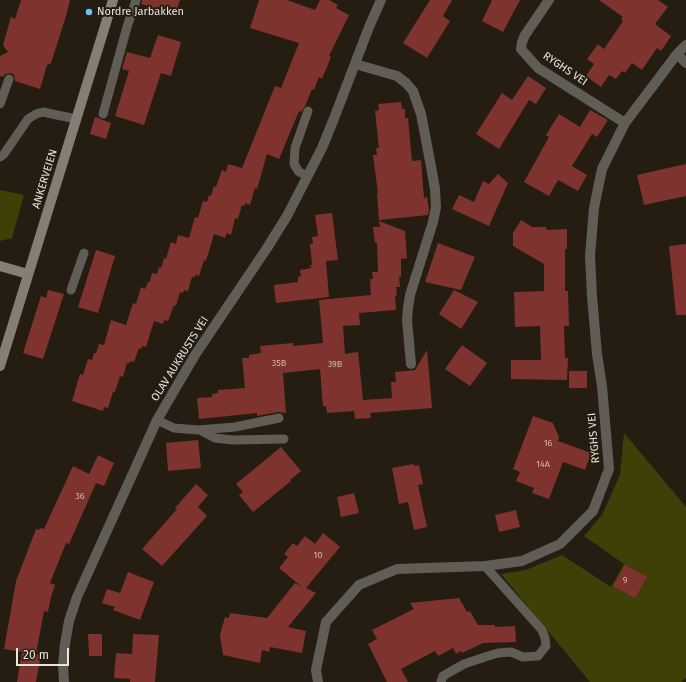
<!DOCTYPE html>
<style>
body{margin:0}
#map{position:relative;width:686px;height:682px;overflow:hidden;background:#251d12;font-family:"Fira Sans",sans-serif}
canvas{display:block}
.scale{position:absolute;left:16px;top:648px;width:53px;height:18px;box-sizing:border-box;border:2px solid #eae4dd;border-top:0;padding-left:5px;font-size:12px;line-height:14px;white-space:nowrap;color:#eae4dd;-webkit-text-stroke:3px #251d12;paint-order:stroke}
</style>
<div id="map">
<canvas width="686" height="682"></canvas>
<div class="scale">20 m</div>
</div>
<script>
const ctx = document.querySelector('canvas').getContext('2d');
ctx.lineJoin = 'round';
function paint(path, color) { ctx.fillStyle = color; ctx.fill(path, 'evenodd'); }
const poly = rows => new Path2D(rows.map(r => 'M' + r).join(''));
function trace(path, color, width, dash) { ctx.strokeStyle = color; ctx.lineWidth = width; ctx.lineCap = dash ? 'butt' : 'round'; ctx.setLineDash(dash || []); ctx.stroke(path); }
function write(font, color, halo, rows, align = 'center') {
  ctx.font = font + ' "Fira Sans",sans-serif'; ctx.lineWidth = 4; ctx.setLineDash([]); ctx.textBaseline = 'middle'; ctx.strokeStyle = halo; ctx.fillStyle = color; for (const [text, x, y, turn = 0] of rows) {
    ctx.save(); ctx.translate(x, y); ctx.rotate((+turn || 0) * Math.PI / 180); ctx.textAlign = isNaN(turn) ? turn : align; if (halo) ctx.strokeText(text, 0, 0); ctx.fillText(text, 0, 0); ctx.restore();
  }
}
paint(poly([
 [0,190,24,195,12,238,0,241],
 [624,433,686,507,686,678,681,682,590,682,501,574,526,570,562,555,611,587,624,564,584,536,602,515,620,475]
]), '#3e4008');
paint(poly([
 [21,0,70,0,66,16,51,63,47,65,40,89,15,81,14,75,11,73,5,74,3,77,0,76,0,56,8,52,3,45,11,17,15,19],
 [142,0,180,0,175,15,141,4],
 [259,0,287,0,315,10,320,0,329,0,338,5,336,8,349,15,329,56,331,57,322,79,319,77,314,90,312,89,305,106,301,112,299,111,279,159,267,154,257,189,255,188,250,205,245,203,245,206,242,205,238,219,235,218,231,235,227,233,225,238,214,234,206,261,204,260,199,276,195,275,194,278,192,277,188,291,184,290,183,293,180,292,176,306,174,305,168,321,164,320,163,324,154,321,146,347,142,346,141,349,139,348,134,362,130,361,130,363,127,363,123,377,120,376,115,392,113,392,108,408,104,407,103,411,72,401,80,374,83,375,88,359,92,360,94,353,96,353,99,344,104,345,111,320,126,325,133,303,136,304,141,287,145,289,148,282,150,282,152,273,157,274,159,267,161,268,164,258,166,259,171,242,176,244,178,235,189,238,195,217,198,218,203,201,207,202,209,195,211,196,214,186,216,187,222,170,226,172,228,164,242,168,275,86,281,88,299,43,250,28],
 [430,0,452,0,443,16,450,21,427,58,403,43],
 [492,0,520,0,503,32,482,21],
 [599,0,658,0,668,7,655,24,671,36,661,51,657,48,642,70,632,63,625,73,622,71,616,79,609,75,601,87,586,76,594,64,587,59,598,44,604,49,623,21,621,19,623,17],
 [158,35,181,42,171,76,161,73,144,125,115,116,129,71,122,69,127,52,150,58],
 [528,76,546,88,536,104,529,100,499,149,476,134,502,93,512,100],
 [401,102,402,109,405,109,405,118,408,118,412,161,421,160,424,198,427,197,429,210,428,215,379,220,377,193,378,193,373,155,377,155,376,148,379,148,375,111,379,110,378,104],
 [590,110,608,120,597,137,592,134,572,166,587,175,578,191,558,180,549,196,524,182,549,137,546,135,559,114,580,127],
 [95,117,111,123,106,139,90,134],
 [686,164,686,196,644,205,637,175],
 [498,174,508,183,489,226,452,209,459,195,474,202,483,181,489,184],
 [332,213,338,260,326,261,329,297,276,303,274,285,298,282,298,277,301,276,300,270,311,268,310,265,312,265,310,244,313,244,312,237,318,236,315,215],
 [521,220,532,227,546,227,547,230,567,229,567,249,565,249,565,291,568,291,569,326,564,326,565,358,568,358,567,380,511,379,511,360,541,360,540,326,515,327,514,292,544,291,544,264,513,246,513,233],
 [379,221,405,231,407,258,401,259,401,277,399,277,400,287,396,287,397,295,395,296,396,310,359,313,360,325,343,326,345,354,358,352,363,400,392,398,391,382,396,382,395,372,415,370,427,350,432,408,370,413,371,418,355,419,354,411,327,413,326,406,323,406,320,369,283,373,286,413,278,412,257,416,257,413,199,419,197,398,212,397,212,394,218,393,218,390,245,388,242,358,249,358,249,355,261,353,260,346,293,343,293,346,323,343,319,300,371,295,370,279,373,279,372,272,378,272,377,243,375,243,373,227,380,227],
 [438,243,475,257,461,290,425,282],
 [686,244,686,315,676,315,669,246],
 [96,250,115,256,98,313,78,307],
 [48,290,64,294,43,359,23,353,41,296,46,298],
 [454,290,478,302,461,329,439,314],
 [462,345,487,363,470,386,445,369],
 [569,371,587,371,587,388,569,388],
 [533,416,553,423,559,437,558,441,591,453,585,470,563,462,549,499,532,493,534,488,516,481,520,472,513,469],
 [198,440,201,468,168,471,166,443],
 [281,447,301,471,290,480,291,481,253,512,239,495,243,492,236,484],
 [98,455,114,463,104,486,96,483,69,544,66,543,50,583,55,585,51,597,48,612,44,611,36,654,41,655,36,682,17,682,22,652,4,649,16,581,36,529,39,530,40,528,44,529,73,466,89,474],
 [414,464,414,466,419,465,423,484,418,485,427,527,414,530,408,502,399,504,392,468],
 [196,484,208,495,198,507,207,516,162,566,142,549,177,509,175,508],
 [354,493,359,513,341,517,337,497],
 [516,510,520,527,499,532,495,515],
 [323,533,340,547,306,588,316,593,288,627,306,631,302,653,270,647,269,652,262,650,260,663,223,655,220,635,225,617,229,618,230,613,267,618,295,583,302,587,279,568,288,557,284,554,293,543,297,546,305,536,315,544],
 [625,565,647,577,635,598,613,586],
 [128,572,154,582,140,620,113,610,115,607,102,603,107,589,120,593],
 [459,598,467,612,470,611,478,625,495,625,495,627,515,626,516,642,483,643,462,653,461,651,456,654,453,648,438,656,435,651,401,669,408,682,387,682,368,644,377,639,372,630,414,609,410,603],
 [88,634,102,634,102,656,89,656],
 [133,634,159,635,155,682,130,682,130,679,114,678,116,653,132,654]
]), '#7e332e');
trace(poly([
 [0,104,9,79],
 [103,114,127,27,136,0],
 [0,157,4,154,28,119,36,114,43,112,76,119],
 [308,176,299,172,294,164,295,148,308,111],
 [71,290,84,253],
 [157,420,174,428,198,430,235,427,279,418],
 [200,430,215,438,232,440,284,439],
 [441,682,443,676,464,664,485,657,498,653,511,652,523,657,538,656,546,646,545,638,542,630,485,566]
]), '#605c56', 9);
trace(poly([
 [549,0,525,35,522,42,521,49,538,68,625,123],
 [677,54,686,63],
 [355,64,397,76,406,83,413,91,421,114,430,161,435,189,436,207,433,222,410,295,408,308,407,320,411,364],
 [64,682,63,665,65,644,69,621,77,597,157,420,195,355,267,248,287,216,322,148,335,116,369,27,381,0],
 [318,682,316,670,326,622,359,585,397,569,485,566,522,561,560,544,593,511,609,469,602,386,597,354,592,296,590,256,594,208,602,169,625,123,677,54,686,45]
]), '#605c56', 10);
trace(poly([
 [0,266,28,274],
 [0,366,113,0]
]), '#857e75', 10);
for (const [x, y, r, color] of [
 [89,12,4,"#6ac3f1"]
]) { const dot = new Path2D(); dot.arc(x, y, r, 0, 2 * Math.PI); ctx.fillStyle = color; ctx.fill(dot); trace(dot, '#251d12', 1.5); }
write('9px', '#cfb8b1', null, [
 ["35B",279,363],
 ["39B",335,364],
 ["16",548,443],
 ["14A",543,464],
 ["36",80,496],
 ["10",318,555],
 ["9",625,580]
]);
write('11px', '#eae4dd', '#251d12', [
 ["Nordre Jarbakken",97,12]
], 'left');
write('11px', '#eae4dd', '#251d12', [
 ["RYGHS VEI",565,69,34],
 ["ANKERVEIEN",45,179,-73],
 ["OLAV AUKRUSTS VEI",180,359,-58],
 ["RYGHS VEI",594,438,-95]
]);
</script>
